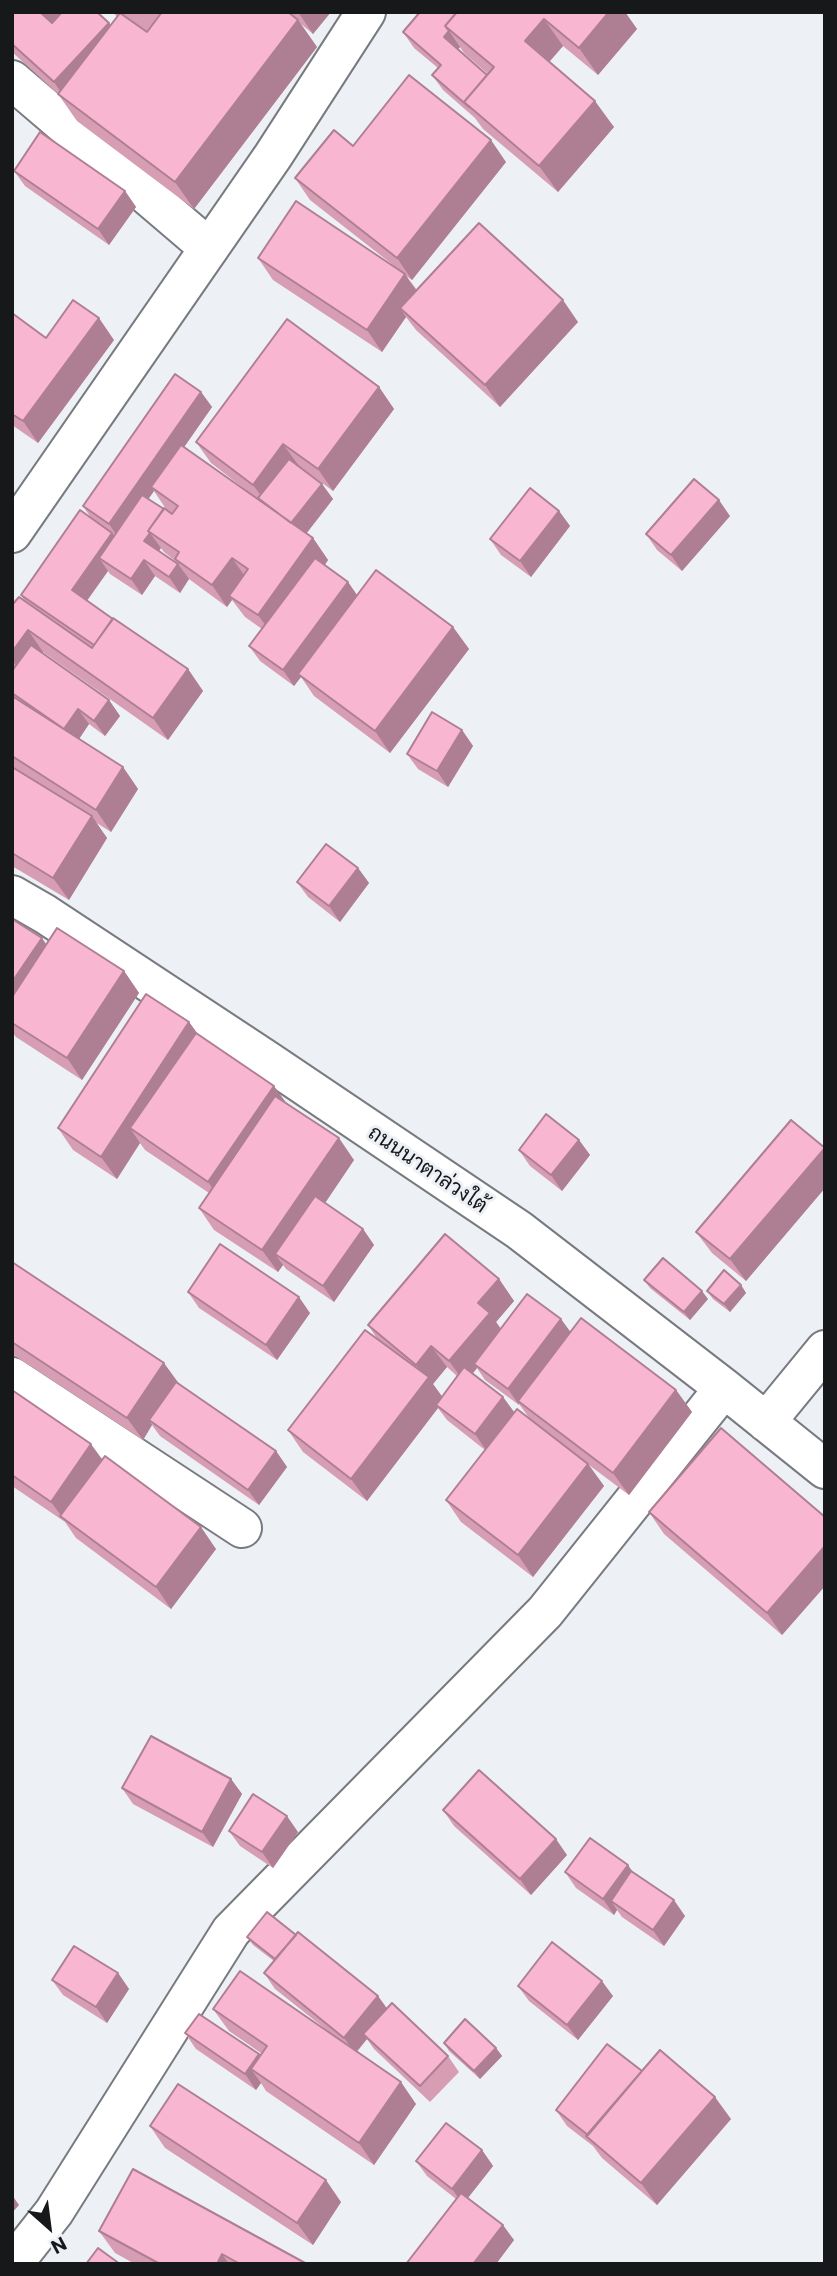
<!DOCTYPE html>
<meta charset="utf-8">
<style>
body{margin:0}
#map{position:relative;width:837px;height:2276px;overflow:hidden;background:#edf1f6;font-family:Commissioner,sans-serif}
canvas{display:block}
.frame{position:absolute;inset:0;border:14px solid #17181a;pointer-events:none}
.north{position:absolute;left:14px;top:2192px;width:70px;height:70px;-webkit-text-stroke:5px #edf1f6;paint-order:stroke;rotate:152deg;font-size:19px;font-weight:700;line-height:28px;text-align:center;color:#17181a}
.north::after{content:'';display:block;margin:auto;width:24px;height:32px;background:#17181a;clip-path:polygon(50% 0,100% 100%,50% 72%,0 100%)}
</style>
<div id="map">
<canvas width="837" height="2276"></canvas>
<div class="frame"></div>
<div class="north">N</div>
</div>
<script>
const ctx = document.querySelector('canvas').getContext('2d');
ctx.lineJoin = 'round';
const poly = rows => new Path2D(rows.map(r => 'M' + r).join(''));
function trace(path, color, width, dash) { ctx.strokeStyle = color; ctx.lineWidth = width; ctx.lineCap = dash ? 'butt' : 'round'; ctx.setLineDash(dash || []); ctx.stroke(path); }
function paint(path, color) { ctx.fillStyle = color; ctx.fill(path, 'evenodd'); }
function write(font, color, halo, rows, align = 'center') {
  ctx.font = font + ' Commissioner,Sarabun,sans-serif'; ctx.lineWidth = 6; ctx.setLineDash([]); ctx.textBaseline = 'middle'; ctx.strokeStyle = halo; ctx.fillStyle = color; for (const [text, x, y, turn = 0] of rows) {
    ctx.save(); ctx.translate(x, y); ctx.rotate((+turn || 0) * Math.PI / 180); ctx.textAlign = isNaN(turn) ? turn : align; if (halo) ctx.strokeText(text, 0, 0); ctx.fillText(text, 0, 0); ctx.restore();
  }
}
const minor = poly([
 [12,80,209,248],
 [12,895,45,914,268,1061,519,1230,724,1388,825,1469],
 [12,1377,242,1528],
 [766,1422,825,1350],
 [13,2264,54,2212,231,1931,545,1612,724,1388]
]);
const major = poly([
 [12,533,273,156,366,12]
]);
trace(minor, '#777a7f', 42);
trace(major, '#777a7f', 42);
trace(minor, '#fff', 38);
trace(major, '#fff', 38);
paint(poly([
 [12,12,110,25,117,17,113,12,331,12,313,34,301,24,317,47,194,209,77,121,58,94,12,52],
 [625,12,637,29,598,75,563,46,549,62,614,127,558,192,483,129,475,118,443,90,432,75,438,68,414,48,403,32],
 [460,47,464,53,488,74,487,75,458,50],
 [353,146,506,162,412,280,406,276,417,290,578,322,500,407,416,330,406,317,382,352,273,280,258,258,398,269,310,200,295,178],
 [14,171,125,191,136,207,109,245,25,186],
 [12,313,46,338,114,340,38,443,12,425],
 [379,387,394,409,333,491,300,467,322,484,333,499,306,534,313,538,328,560,325,565,348,582,357,595,453,627,469,649,390,753,314,696,301,677,294,686,260,661,249,646,262,629,245,617,232,600,227,607,189,579,180,593,155,576,142,595,110,574,108,571,87,601,188,669,203,691,168,740,43,652,42,653,109,700,120,716,105,736,89,724,79,739,123,767,138,789,111,832,95,822,107,838,69,900,12,866,12,671,13,670,12,669,12,605,25,602,21,595,91,518,83,506,201,392,212,407,184,447,260,501,211,463,196,442],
 [154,491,166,509,172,514,148,499],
 [161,548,164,552,178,563,159,551],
 [559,511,570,526,531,577,501,555,490,539],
 [730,516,682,571,657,550,646,534],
 [462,730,473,746,448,787,418,769,407,754],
 [358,868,369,883,340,922,308,897,297,882],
 [12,919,46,945,124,971,139,993,82,1080,16,1037,12,1032],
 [189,1022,197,1033,287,1103,354,1160,325,1203,363,1229,374,1245,334,1302,286,1269,283,1265,278,1272,214,1230,199,1208,209,1193,145,1150,140,1143,117,1179,73,1150,58,1128],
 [579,1140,590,1155,562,1191,530,1166,519,1150],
 [825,1148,825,1188,746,1281,712,1253,696,1232],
 [12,1262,179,1384,276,1451,287,1467,259,1505,160,1436,152,1425,143,1440,12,1354],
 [499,1279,514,1301,496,1322,501,1329,561,1319,570,1333,676,1390,692,1412,629,1495,589,1465,604,1486,533,1577,461,1522,446,1500,485,1450,447,1420,438,1408,367,1501,303,1452,288,1430,378,1340,368,1325],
 [447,1367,457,1376,442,1397,433,1384],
 [477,1368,485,1380,519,1405,519,1404,530,1419,514,1412,503,1397,473,1373],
 [644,1280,708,1299,690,1320,650,1288],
 [741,1285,746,1293,730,1312,713,1299,707,1291],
 [188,1292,310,1313,277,1360,199,1308],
 [12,1390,216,1549,171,1609,76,1538,65,1522,12,1486],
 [649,1512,825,1517,825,1586,782,1635,664,1534],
 [231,1779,242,1794,213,1847,133,1804,122,1788],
 [443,1810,567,1855,531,1895,454,1826],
 [229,1831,298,1832,273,1868,240,1846],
 [565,1872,633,1872,685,1916,664,1946,622,1917,617,1910,614,1915,576,1888],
 [296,1935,378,1996,387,2008,448,2056,459,2072,430,2102,374,2049,367,2039,357,2052,416,2104,374,2165,266,2091,261,2083,256,2090,196,2049,185,2033,260,2056,261,2053,229,2031,213,2009,333,2035,275,1989,264,1973,274,1961,253,1945,247,1937],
 [118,1973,129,1989,107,2023,63,1995,52,1980],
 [518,1986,613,1996,578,2040,529,2001],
 [444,2043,496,2048,502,2056,480,2079,449,2051],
 [642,2071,731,2119,657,2205,602,2158,593,2146,567,2126,556,2110],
 [150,2126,341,2202,313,2245,165,2148],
 [482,2150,493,2166,468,2198,514,2240,496,2264,406,2264,456,2199,427,2176,416,2161],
 [99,2231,307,2264,135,2264,115,2253]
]), '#d69db3');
paint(poly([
 [38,12,66,12,50,30],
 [298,12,331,12,313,34],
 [609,12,625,12,637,29,598,75,579,48],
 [544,19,563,46,544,68,525,41],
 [298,20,317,47,194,209,175,182],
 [109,23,124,45,67,101,54,82],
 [449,31,460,47,455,53,444,37],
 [595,101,614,127,558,192,539,166],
 [491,140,506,162,412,280,397,258],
 [125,191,136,207,109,245,98,229],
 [405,274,420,296,400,308,406,317,382,352,367,330],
 [563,300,578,322,500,407,485,385],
 [99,318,114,340,38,443,23,421],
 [379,387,394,409,333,491,318,469],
 [201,392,212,407,155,489,151,487,154,491,120,540,109,524],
 [283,444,299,466,269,506,253,485],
 [322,484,333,499,302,539,291,523],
 [719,500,730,516,682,571,671,555],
 [559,511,570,526,531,577,520,561],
 [112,533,123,548,99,558,108,571,83,606,72,590],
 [150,533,161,548,155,556,144,541],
 [313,538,328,560,274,637,258,615],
 [232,558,247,579,229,596,232,600,227,607,212,585],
 [144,560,155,576,142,595,131,579],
 [178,564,189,579,180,593,169,577],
 [348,582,359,598,298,674,301,677,294,686,283,670],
 [453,627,469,649,390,753,375,731],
 [28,630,43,652,25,678,12,660,12,652],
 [188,669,203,691,168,740,153,718],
 [109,700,120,716,105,736,94,721],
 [78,709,89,724,75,745,64,729],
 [462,730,473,746,448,787,437,771],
 [123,767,138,789,111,832,96,810],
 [92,816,107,838,69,900,53,878],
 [358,868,369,883,340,922,329,906],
 [42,938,57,960,12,1023,12,982],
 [124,971,139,993,82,1080,67,1058],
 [189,1022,205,1044,130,1128,140,1143,117,1179,101,1157],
 [274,1086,290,1108,224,1204,208,1182],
 [339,1138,354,1160,286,1261,275,1254,283,1265,278,1272,262,1250],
 [579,1140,590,1155,562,1191,551,1175],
 [825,1148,825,1188,746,1281,730,1259],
 [363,1229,374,1245,334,1302,323,1286],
 [499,1279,514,1301,496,1322,505,1335,474,1364,477,1368,465,1383,449,1361,478,1303],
 [741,1285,746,1293,730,1312,724,1304],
 [702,1291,708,1299,690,1320,684,1312],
 [299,1297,310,1313,277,1360,266,1345],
 [561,1319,572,1334,518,1401,519,1405,508,1389],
 [431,1346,447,1367,433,1384,444,1399,436,1405,438,1408,367,1501,351,1479,427,1380,416,1365],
 [164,1363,180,1385,149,1420,152,1425,143,1440,127,1418],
 [676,1390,692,1412,629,1495,613,1473],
 [503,1397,514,1412,486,1450,475,1434],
 [91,1444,107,1466,63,1518,51,1502],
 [276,1451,287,1467,259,1505,248,1490],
 [588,1464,604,1486,533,1577,518,1555],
 [201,1527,216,1549,171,1609,156,1587],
 [825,1546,825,1586,782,1635,767,1613],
 [231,1779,242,1794,213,1847,202,1832],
 [287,1816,298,1832,273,1868,262,1852],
 [556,1839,567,1855,531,1895,520,1879],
 [628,1865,639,1881,611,1901,617,1910,614,1915,603,1899],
 [674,1900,685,1916,664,1946,653,1930],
 [118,1973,129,1989,107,2023,96,2007],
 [602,1981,613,1996,578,2040,567,2025],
 [378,1996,389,2012,363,2034,367,2039,355,2053,344,2038],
 [496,2048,502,2056,480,2079,474,2071],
 [259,2054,270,2070,251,2069,261,2083,256,2090,245,2074],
 [401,2082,416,2104,374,2165,359,2143],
 [715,2097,731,2119,657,2205,641,2183],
 [482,2150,493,2166,463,2204,452,2189],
 [326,2180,341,2202,313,2245,297,2223],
 [12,2195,19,2205,12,2213],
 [503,2225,514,2240,496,2264,473,2264],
 [222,2254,229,2264,217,2264]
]), '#ae7f92');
const building = poly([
 [12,12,40,12,52,23,62,12,97,12,109,23,54,82,12,44,12,12],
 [162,12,288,12,298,20,175,182,58,94,120,13,147,32,162,12],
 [420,12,457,12,445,26,449,31,444,37,487,75,464,102,469,107,432,75,441,65,403,32,420,12],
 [457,12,609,12,579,48,544,19,525,41,595,101,539,166,464,102,494,67,445,26,457,12],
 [409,75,491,140,397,258,295,178,334,130,353,146,409,75],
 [40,132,125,191,98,229,14,171,40,132],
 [296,201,405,274,367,330,258,258,296,201],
 [479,223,563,300,485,385,400,308,479,223],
 [73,300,99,318,23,421,12,414,12,313,46,338,73,300],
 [287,319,379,387,318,469,283,444,253,485,196,442,287,319],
 [175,374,201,392,109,524,83,506,175,374],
 [181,445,313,538,258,615,229,596,248,569,232,558,212,585,175,559,179,552,148,531,164,508,172,514,178,506,151,487,181,445],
 [289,459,322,484,291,523,258,498,289,459],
 [694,479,719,500,671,555,646,534,694,479],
 [530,488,559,511,520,561,490,539,530,488],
 [142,495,164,509,148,531,150,533,144,541,178,564,169,577,144,560,131,579,99,558,142,495],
 [80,510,112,533,72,590,113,619,94,645,21,595,80,510],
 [315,558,348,582,283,670,249,646,315,558],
 [376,570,453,627,375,731,298,674,376,570],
 [19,597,92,648,113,618,188,669,153,718,28,630,12,652,12,605,19,597],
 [31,645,109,700,94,721,78,709,64,729,12,693,12,671,31,645],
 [12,696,123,767,96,810,12,756,12,696],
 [432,712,462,730,437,771,407,754,432,712],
 [12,767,92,816,53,878,12,853,12,767],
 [326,844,358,868,329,906,297,882,326,844],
 [12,919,42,938,12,982,12,919],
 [57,928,124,971,67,1058,12,1023,12,997,57,928],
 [146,994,189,1022,101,1157,58,1128,146,994],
 [196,1033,274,1086,208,1182,130,1128,196,1033],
 [275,1096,339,1138,262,1250,199,1208,275,1096],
 [546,1114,579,1140,551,1175,519,1150,546,1114],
 [791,1120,825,1148,730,1259,696,1232,791,1120],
 [315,1196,363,1229,323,1286,275,1254,315,1196],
 [445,1234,499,1279,478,1303,490,1313,449,1361,431,1346,416,1365,368,1325,445,1234],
 [220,1244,299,1297,266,1345,188,1292,220,1244],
 [663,1258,702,1291,684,1312,644,1280,663,1258],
 [12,1262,164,1363,127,1418,12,1342,12,1262],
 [724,1270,741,1285,724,1304,707,1291,724,1270],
 [527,1294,561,1319,508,1389,474,1364,527,1294],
 [581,1318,676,1390,613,1473,518,1401,581,1318],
 [365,1330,429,1377,351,1479,288,1430,365,1330],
 [464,1367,503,1397,475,1434,436,1405,464,1367],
 [176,1382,276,1451,248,1490,149,1420,176,1382],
 [12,1390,91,1444,51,1502,12,1475,12,1390],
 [517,1409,588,1464,518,1555,446,1500,517,1409],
 [721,1428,825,1517,825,1546,767,1613,649,1512,721,1428],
 [105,1456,201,1527,156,1587,60,1516,105,1456],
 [151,1736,231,1779,202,1832,122,1788,151,1736],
 [479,1770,556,1839,520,1879,443,1810,479,1770],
 [253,1794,287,1816,262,1852,229,1831,253,1794],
 [590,1838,628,1865,603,1899,565,1872,590,1838],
 [631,1871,674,1900,653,1930,611,1901,631,1871],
 [267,1912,296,1935,275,1959,247,1937,267,1912],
 [298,1932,378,1996,344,2038,264,1973,298,1932],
 [552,1942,602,1981,567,2025,518,1986,552,1942],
 [74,1946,118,1973,96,2007,52,1980,74,1946],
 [240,1971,401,2082,359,2143,251,2069,267,2046,213,2009,240,1971],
 [392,2003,448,2056,420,2086,363,2034,392,2003],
 [199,2014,259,2054,245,2074,185,2033,199,2014],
 [465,2019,496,2048,474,2071,444,2043,465,2019],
 [607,2044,642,2071,588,2135,556,2110,607,2044],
 [660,2050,715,2097,641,2183,586,2136,660,2050],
 [178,2084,326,2180,297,2223,150,2126,178,2084],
 [446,2123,482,2150,452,2189,416,2161,446,2123],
 [133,2169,307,2264,240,2264,222,2254,217,2264,160,2264,99,2231,133,2169],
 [461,2193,503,2225,473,2264,456,2264,455,2263,454,2264,406,2264,461,2193],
 [98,2248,120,2264,86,2264,98,2248]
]);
paint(building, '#f9b6d0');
trace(building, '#ae7f92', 2);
write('21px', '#17181a', '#edf1f6', [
 ["ถนนนาตาล่วงใต้",428,1169,34]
]);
</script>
